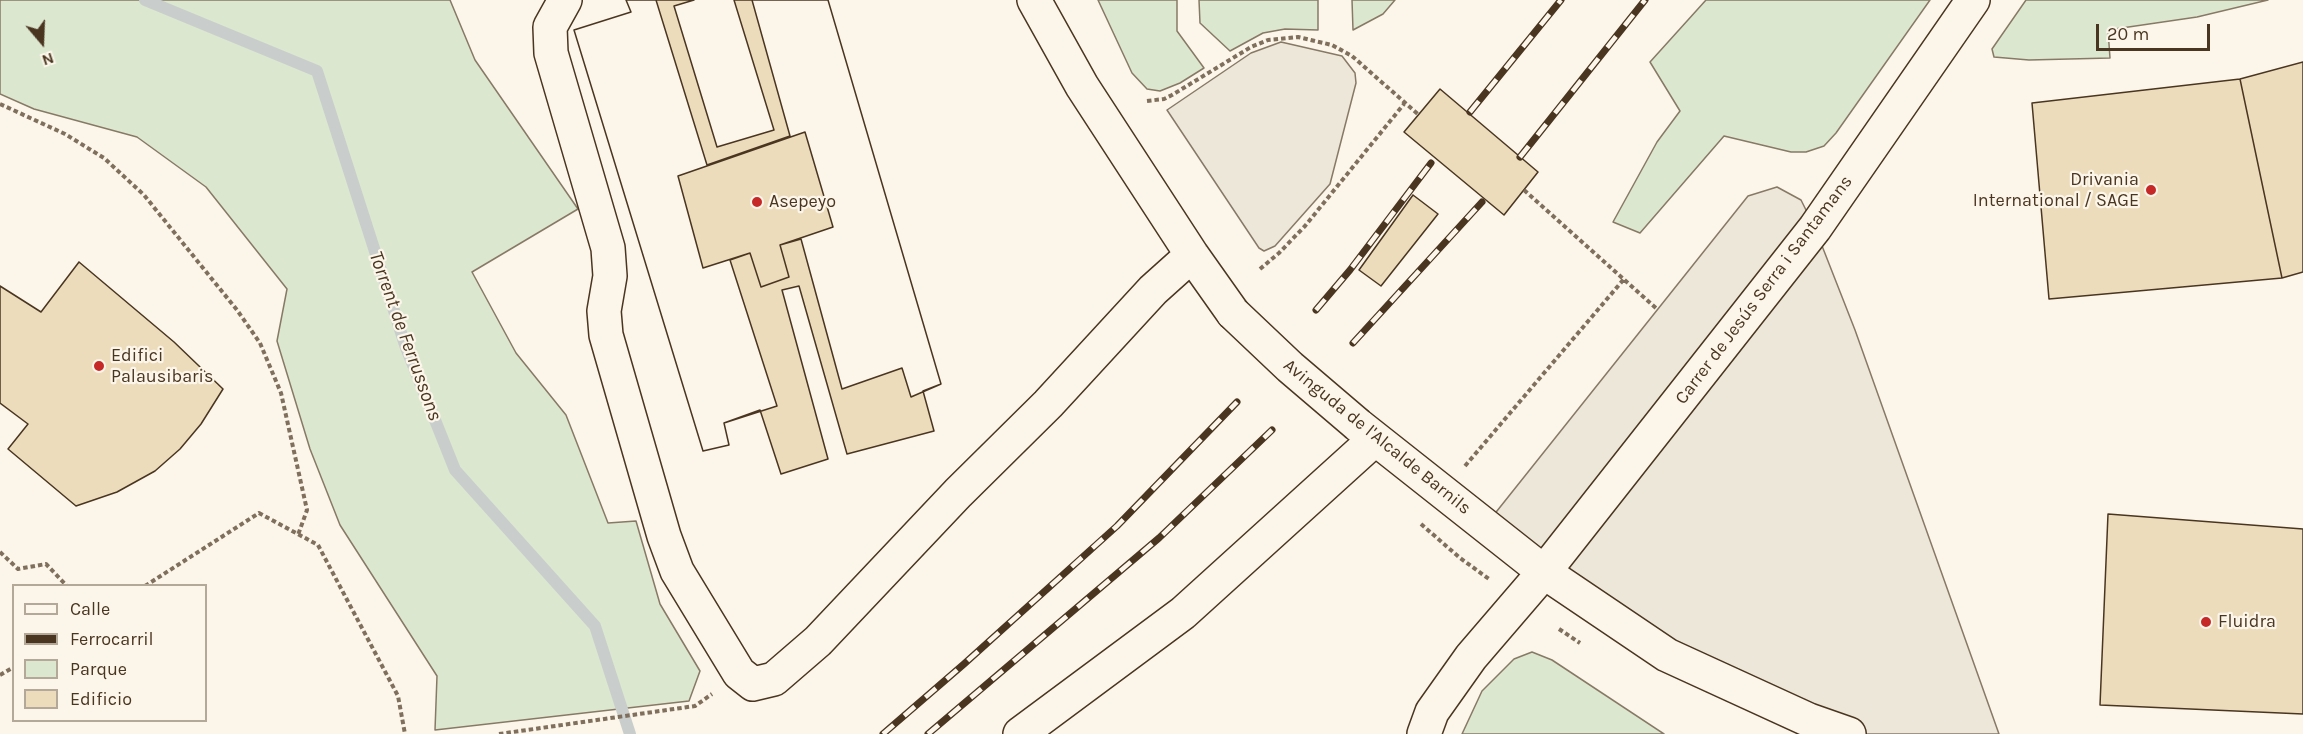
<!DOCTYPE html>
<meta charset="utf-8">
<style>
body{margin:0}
#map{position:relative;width:2303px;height:734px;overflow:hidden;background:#fbf6e9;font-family:Karla,sans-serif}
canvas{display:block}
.legend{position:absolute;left:12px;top:584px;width:195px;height:138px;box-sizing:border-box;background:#fbf6e9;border:2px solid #b4a999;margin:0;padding:8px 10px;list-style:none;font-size:18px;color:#4a3520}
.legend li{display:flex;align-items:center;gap:12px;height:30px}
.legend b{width:30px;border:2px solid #b4a999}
.north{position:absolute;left:12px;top:12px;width:60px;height:60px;-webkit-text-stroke:4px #fbf6e9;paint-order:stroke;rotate:161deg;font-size:16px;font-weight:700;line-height:24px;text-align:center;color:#4a3520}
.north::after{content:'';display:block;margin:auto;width:21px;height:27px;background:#4a3520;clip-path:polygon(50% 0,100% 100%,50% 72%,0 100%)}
.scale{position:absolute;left:2096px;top:24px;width:114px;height:27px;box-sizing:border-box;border:3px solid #4a3520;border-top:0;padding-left:8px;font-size:18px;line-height:21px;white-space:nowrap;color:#4a3520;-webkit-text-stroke:4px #fbf6e9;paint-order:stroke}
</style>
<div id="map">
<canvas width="2303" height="734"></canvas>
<ul class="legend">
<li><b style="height:8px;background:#fbf6e9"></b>Calle</li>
<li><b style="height:8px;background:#4a3520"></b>Ferrocarril</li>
<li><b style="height:16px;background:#dce7d0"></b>Parque</li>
<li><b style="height:16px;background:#ecdcbc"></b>Edificio</li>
</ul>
<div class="north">N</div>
<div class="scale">20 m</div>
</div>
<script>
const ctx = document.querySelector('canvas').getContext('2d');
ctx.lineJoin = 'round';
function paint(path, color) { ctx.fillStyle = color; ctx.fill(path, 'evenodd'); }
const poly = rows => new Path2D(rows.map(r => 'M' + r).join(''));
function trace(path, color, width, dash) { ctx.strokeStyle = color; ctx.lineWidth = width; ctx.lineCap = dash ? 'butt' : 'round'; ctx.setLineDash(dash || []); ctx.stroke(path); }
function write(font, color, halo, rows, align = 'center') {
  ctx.font = font + ' Karla,sans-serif'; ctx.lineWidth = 4.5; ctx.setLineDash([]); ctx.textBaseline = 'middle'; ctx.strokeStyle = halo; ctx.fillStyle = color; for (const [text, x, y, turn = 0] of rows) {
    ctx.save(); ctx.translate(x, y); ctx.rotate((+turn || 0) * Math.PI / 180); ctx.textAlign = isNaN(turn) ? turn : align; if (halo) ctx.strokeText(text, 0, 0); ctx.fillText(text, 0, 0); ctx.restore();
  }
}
const green = poly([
 [0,0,450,0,475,60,578,209,472,272,516,353,566,415,608,523,636,521,660,604,700,671,689,701,435,730,437,676,340,525,310,449,277,341,287,289,206,187,137,137,34,109,0,94,0,0],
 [1098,0,1177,0,1177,31,1204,68,1180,83,1160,91,1147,89,1132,73,1098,0],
 [1199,0,1318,0,1318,30,1285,29,1263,33,1230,51,1200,23,1199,0],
 [1352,0,1395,0,1383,14,1353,30,1352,0],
 [1706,0,1930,0,1836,133,1824,146,1806,152,1791,152,1724,136,1640,233,1613,222,1657,142,1680,111,1650,62,1706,0],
 [2026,0,2268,0,2197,17,2108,30,2110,58,2029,60,1994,57,1992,49,2026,0],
 [1532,652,1552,660,1664,734,1462,734,1482,691,1514,659,1532,652]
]);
paint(green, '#dce7d0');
trace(green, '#887966', 1.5);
const parking = poly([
 [1281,42,1342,56,1355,73,1356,83,1330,184,1275,246,1264,251,1259,248,1167,110,1251,53,1281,42],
 [1777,187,1801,200,1815,228,1855,330,1999,734,1849,734,1667,655,1485,526,1748,196,1777,187]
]);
paint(parking, '#ede7d9');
trace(parking, '#887966', 1.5);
trace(poly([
 [145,0,317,71,405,345,455,470,595,626,630,734]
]), '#c9cecd', 12);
const building = poly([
 [626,0,694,0,674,6,717,147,774,130,734,0,828,0,941,384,923,391,934,431,847,454,799,286,782,290,828,459,781,474,760,410,724,423,729,445,703,451,574,30,631,12,626,0],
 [626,0,656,0,707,165,790,136,752,0,828,0,941,384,911,397,902,368,842,389,801,239,780,245,789,277,761,287,750,253,730,260,777,406,724,423,729,445,703,451,574,30,631,12,626,0],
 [2303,62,2303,272,2282,278,2240,79,2303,62],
 [2240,79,2282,278,2049,299,2032,103,2240,79],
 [1440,89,1538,172,1504,215,1404,132,1440,89],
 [805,132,833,227,780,245,789,277,761,287,750,253,703,268,678,176,805,132],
 [1413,195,1438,214,1381,286,1359,270,1413,195],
 [79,262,174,342,223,389,201,424,180,449,155,471,117,492,76,506,8,449,28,424,0,403,0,286,41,312,79,262],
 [2108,514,2303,529,2303,714,2100,705,2108,514]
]);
paint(building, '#ecdcbc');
trace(building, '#4a3520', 1.5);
const minor = poly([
 [565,0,550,27,551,53,608,248,610,276,604,311,606,335,664,536,677,571,739,673,753,684,774,679,818,641,958,493,1048,404,1153,290,1192,255],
 [1034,0,1082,86,1192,255,1233,313],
 [1358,425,1544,572,1667,655,1809,720,1849,734],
 [1020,734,1183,613,1375,439],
 [1424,734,1432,712,1471,657,1544,572,1815,228,1973,0]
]);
trace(minor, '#4a3520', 36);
trace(poly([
 [1147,101,1164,99,1172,95,1251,47,1268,40,1298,37,1332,45,1352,56,1419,115],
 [0,104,65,134,104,158,144,195,237,310,260,343,281,393,307,510,298,535],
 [1524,190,1658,310],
 [1260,269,1279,253,1305,226,1404,104],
 [1465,466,1624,279],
 [1421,524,1460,558,1489,579],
 [0,552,18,569,46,564,67,586],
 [145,586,259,513,318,545,398,696,405,734],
 [1559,629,1580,643],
 [0,675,14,667],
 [499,734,695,706,712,694]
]), '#7f6f5c', 4, [4.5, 3]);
trace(minor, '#fbf6e9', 33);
const rail = poly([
 [1470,112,1561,0],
 [1520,157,1645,0],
 [1316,310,1350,270,1431,163],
 [1353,343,1482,202],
 [883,734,964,664,1117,526,1237,402],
 [928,734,1159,538,1272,430]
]);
trace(rail, '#4a3520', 7);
trace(rail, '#fbf6e9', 4.5, [14]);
const minorBridge = poly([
 [1233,313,1290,367,1358,425]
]);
trace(minorBridge, '#4a3520', 36, []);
trace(minorBridge, '#fbf6e9', 33);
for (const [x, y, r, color] of [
 [2151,190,6,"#c62828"],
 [757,202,6,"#c62828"],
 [99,366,6,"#c62828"],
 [2206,622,6,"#c62828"]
]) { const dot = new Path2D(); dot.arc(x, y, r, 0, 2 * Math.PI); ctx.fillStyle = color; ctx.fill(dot); trace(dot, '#fbf6e9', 2); }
write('18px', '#4a3520', '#fbf6e9', [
 ["Drivania",2139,180,"right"],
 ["International / SAGE",2139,201,"right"],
 ["Asepeyo",769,202],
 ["Edifici",111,356],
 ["Palausibaris",111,377],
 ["Fluidra",2218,622]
], 'left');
write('18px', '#4a3520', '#fbf6e9', [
 ["Carrer de Jesús Serra i Santamans",1764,290,-53],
 ["Avinguda de l'Alcalde Barnils",1377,437,39]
]);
write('italic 20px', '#4a3520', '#fbf6e9', [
 ["Torrent de Ferrussons",405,336,70]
]);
</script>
